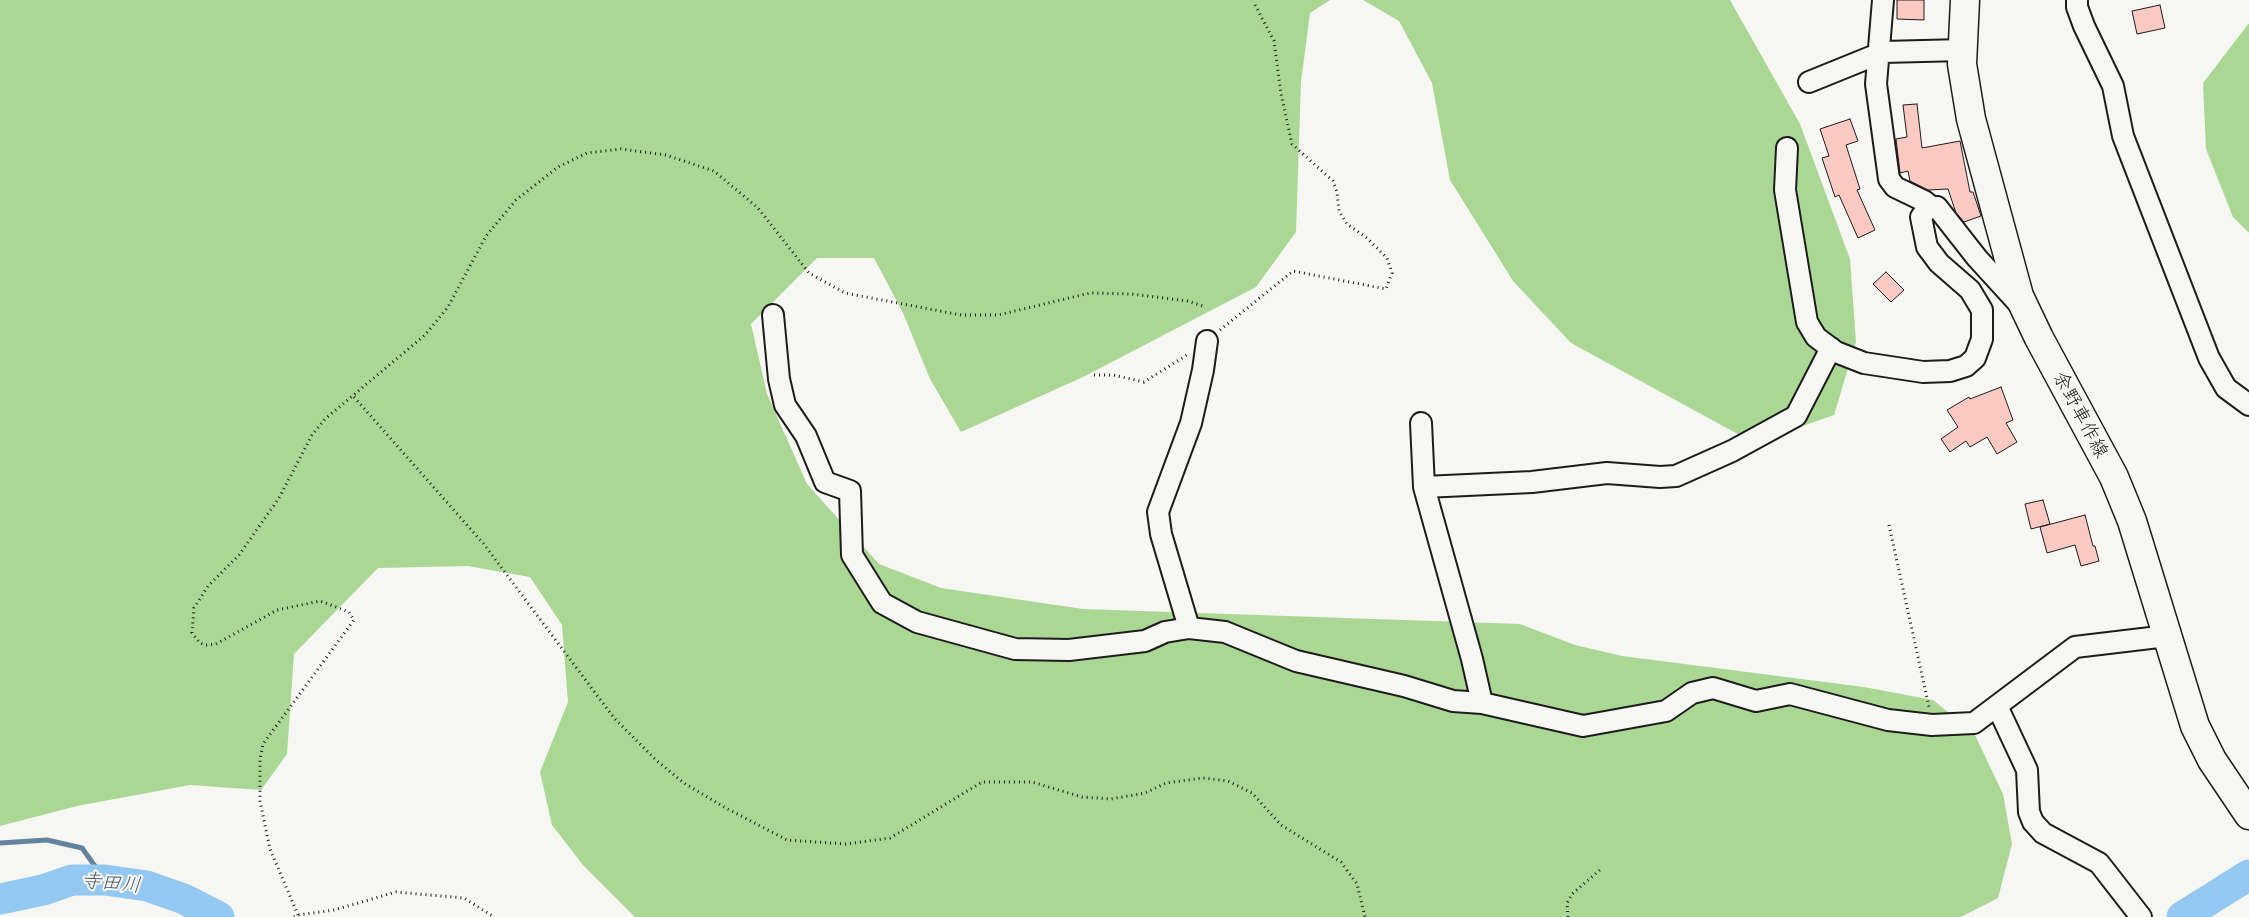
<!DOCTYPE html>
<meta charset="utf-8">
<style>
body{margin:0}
canvas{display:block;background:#f6f6f2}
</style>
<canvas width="2249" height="917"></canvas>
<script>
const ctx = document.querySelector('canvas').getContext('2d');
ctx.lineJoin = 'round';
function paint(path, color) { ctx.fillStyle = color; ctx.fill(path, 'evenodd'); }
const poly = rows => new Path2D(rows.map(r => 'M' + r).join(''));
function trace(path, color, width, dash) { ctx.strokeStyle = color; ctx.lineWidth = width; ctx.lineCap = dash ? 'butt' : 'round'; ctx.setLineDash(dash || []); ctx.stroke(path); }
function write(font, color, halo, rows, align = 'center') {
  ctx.font = font + ' "Shantell Sans","Klee One",sans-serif'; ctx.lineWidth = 4; ctx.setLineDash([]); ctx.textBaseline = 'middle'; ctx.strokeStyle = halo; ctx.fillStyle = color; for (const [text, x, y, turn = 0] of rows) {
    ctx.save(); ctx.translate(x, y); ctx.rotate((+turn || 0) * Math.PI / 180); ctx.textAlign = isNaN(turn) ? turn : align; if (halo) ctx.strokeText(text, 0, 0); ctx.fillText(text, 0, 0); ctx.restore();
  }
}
paint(poly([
 [0,0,1330,0,1310,13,1301,82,1296,232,1256,287,1083,377,961,432,930,379,903,313,874,258,817,258,751,324,767,394,807,484,879,564,941,588,1083,609,1520,624,1575,645,1622,656,1864,687,1933,700,1974,733,2003,794,2012,844,1998,898,1961,917,635,917,583,865,552,825,540,772,568,702,562,625,530,577,468,566,378,568,294,654,287,754,261,790,190,785,77,806,0,826],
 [1363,0,1730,0,1800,124,1850,259,1856,342,1834,415,1754,443,1571,343,1513,281,1450,180,1432,83,1399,21],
 [2249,23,2249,233,2233,217,2206,149,2203,83]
]), '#abd795');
trace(poly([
 [0,843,47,840,82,848,105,880]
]), '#63839c', 5);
trace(poly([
 [0,899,43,890,72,880,105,880,147,886,184,899,219,917],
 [2182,917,2249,875]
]), '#93c8f1', 31);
const building = poly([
 [1897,0,1924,0,1924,20,1897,19,1897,0],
 [2160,5,2165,28,2137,34,2132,11,2160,5],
 [1917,104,1922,148,1960,141,1970,192,1973,192,1981,216,1964,222,1956,213,1948,189,1928,190,1910,181,1908,171,1900,173,1896,139,1907,137,1903,105,1917,104],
 [1850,119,1858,141,1846,145,1860,189,1857,190,1875,230,1858,238,1839,195,1835,197,1822,158,1829,156,1820,129,1850,119],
 [1886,272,1904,290,1891,302,1873,284,1886,272],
 [2001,387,2013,420,2006,423,2017,442,1997,454,1987,437,1970,447,1966,441,1950,452,1941,439,1958,427,1947,410,1969,397,1970,399,2001,387],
 [2043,500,2050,524,2031,529,2025,504,2043,500],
 [2085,515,2093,546,2095,546,2099,561,2081,566,2075,545,2047,553,2040,527,2085,515]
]);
paint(building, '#facac2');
trace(building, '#1c1c1c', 1);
const minor = poly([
 [1883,0,1876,84,1889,179,1895,187,1924,201,1933,208],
 [2077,0,2077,7,2084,26,2113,86,2123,136,2209,358,2226,388,2249,405],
 [1809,82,1883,52,1963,50],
 [1787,148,1785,190,1807,322,1816,337,1836,352,1864,363,1923,372,1950,371,1966,366,1975,358,1982,339,1982,310,1970,290,1939,263,1927,247,1921,217,1927,209,1937,207,1977,258,2019,304],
 [773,315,779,379,785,405,806,436,825,482,850,491,852,555,882,603,917,622,1015,649,1069,650,1145,641,1165,632,1189,628,1225,632,1296,661,1404,686,1453,701,1482,703,1583,726,1666,711,1692,693,1713,688,1756,701,1790,694,1888,720,1932,725,1974,723,2075,647,2167,636],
 [1421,423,1424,487,1472,659,1482,703],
 [1424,487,1532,482,1607,473,1660,477,1676,476,1732,451,1796,416,1831,348],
 [1189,628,1161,534,1158,512,1191,423,1203,370,1207,341],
 [1997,706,2027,770,2029,812,2033,822,2043,833,2099,863,2141,917]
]);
const secondary = poly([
 [1965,0,1962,64,1971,119,2019,296,2039,338,2114,477,2132,521,2195,726,2212,760,2249,815]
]);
trace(minor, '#1c1c1c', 24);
trace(secondary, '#1c1c1c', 31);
trace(poly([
 [1220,330,1293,271,1386,289,1392,273,1387,258,1367,238,1347,224,1339,211,1337,192,1333,181,1292,144,1281,94,1274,41,1254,3],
 [1094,375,1113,375,1144,382,1187,355],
 [354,397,483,543,614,718,657,761,684,783,724,807,787,840,846,844,890,838,982,782,1032,782,1082,797,1111,799,1145,793,1166,783,1203,778,1228,781,1252,793,1281,825,1341,862,1357,884,1365,917],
 [1889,525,1929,707],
 [298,915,270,849,260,801,260,759,263,744,354,620,349,612,320,601,277,610,216,644,206,645,200,643,192,633,194,608,208,586,239,555,279,498,312,435,325,419,425,335,448,307,486,236,516,200,558,167,587,153,621,149,666,155,714,171,758,208,809,273,845,293,961,315,998,315,1090,293,1132,294,1187,301,1206,307],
 [294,917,298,915,334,910,396,892,464,898,494,917],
 [1568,917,1567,903,1572,894,1601,869]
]), '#1c1c1c', 3, [1, 4]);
trace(minor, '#f6f6f2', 20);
trace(secondary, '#f6f6f2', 28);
write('19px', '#1c1c1c', '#f6f6f2', [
 ["余野車作線",2080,415,62]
]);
write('italic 20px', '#465867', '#f6f6f2', [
 ["寺田川",111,884,5]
]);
</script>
